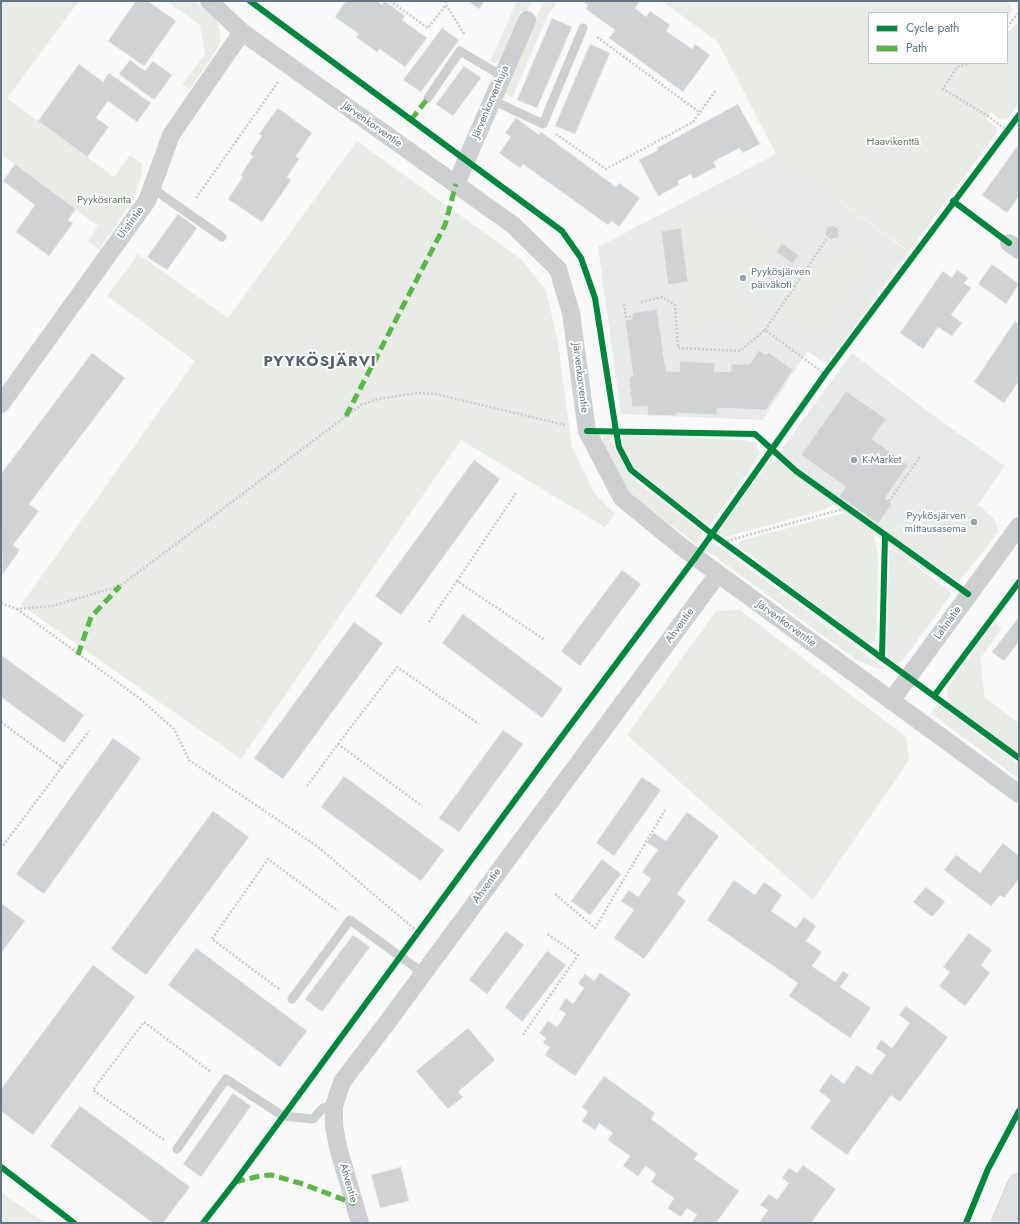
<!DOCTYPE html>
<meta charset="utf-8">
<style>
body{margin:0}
#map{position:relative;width:1020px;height:1224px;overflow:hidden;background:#f9f9f9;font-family:Jost,sans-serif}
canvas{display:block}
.frame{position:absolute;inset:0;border:2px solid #657683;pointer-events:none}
.legend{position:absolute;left:868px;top:12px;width:140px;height:52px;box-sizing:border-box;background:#fff;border:1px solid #c1c8cd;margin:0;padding:5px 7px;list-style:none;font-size:12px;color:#657683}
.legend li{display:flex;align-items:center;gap:8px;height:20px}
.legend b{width:20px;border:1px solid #c1c8cd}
</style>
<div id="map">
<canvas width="1020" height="1224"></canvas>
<div class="frame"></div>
<ul class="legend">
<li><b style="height:5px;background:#00873e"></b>Cycle path</li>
<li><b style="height:5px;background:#58b947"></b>Path</li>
</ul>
</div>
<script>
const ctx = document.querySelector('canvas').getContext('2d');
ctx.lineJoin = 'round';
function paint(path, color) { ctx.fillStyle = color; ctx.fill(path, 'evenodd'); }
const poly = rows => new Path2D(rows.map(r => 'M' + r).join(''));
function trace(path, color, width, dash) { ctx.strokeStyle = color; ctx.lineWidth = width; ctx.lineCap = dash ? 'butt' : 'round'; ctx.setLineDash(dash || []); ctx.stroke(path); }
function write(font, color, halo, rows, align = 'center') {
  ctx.font = font + ' Jost,sans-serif'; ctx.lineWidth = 4; ctx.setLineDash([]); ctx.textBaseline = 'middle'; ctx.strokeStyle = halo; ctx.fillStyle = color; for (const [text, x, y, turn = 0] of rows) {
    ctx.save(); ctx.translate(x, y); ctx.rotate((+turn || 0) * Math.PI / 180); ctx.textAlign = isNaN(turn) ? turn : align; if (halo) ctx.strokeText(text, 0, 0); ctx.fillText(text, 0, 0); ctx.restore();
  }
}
paint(poly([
 [776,154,906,250,822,361,807,351,763,420,621,414,598,247],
 [852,353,931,414,1005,466,929,574,773,461]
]), '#e8e9e9');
paint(poly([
 [1,1,79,1,7,98,114,177,130,155,142,164,141,177,132,201,99,250,88,241,98,226,1,154],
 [167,1,194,1,217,20,220,32,219,46,190,89,182,85,205,54,200,25],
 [517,1,532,1,526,12,520,12,500,60,495,63,490,62],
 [544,1,558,1,548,15,512,98,505,92,505,90],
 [662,1,1007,1,1013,10,1007,19,1007,13,869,13,869,63,1007,63,1007,33,1019,21,1019,103,1007,120,999,119,991,112,986,119,997,128,997,132,828,362,822,361,906,249,776,154,718,42],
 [357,141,521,259,546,290,558,343,572,447,595,494,615,514,605,527,461,440,241,759,21,605,195,361,107,296,138,254,228,318],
 [701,208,707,217,721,209,751,221,782,243,751,287,759,291,752,303,749,302,744,308,744,310,751,318,743,329,734,318,727,320,713,320,711,334,695,334,686,322,683,322,679,283,688,282,681,228,677,224],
 [841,236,873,259,815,338,783,314],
 [609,435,616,453,636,482,702,532,701,537,697,544,642,504,627,490,602,443,604,436],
 [624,435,744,440,755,443,760,453,758,458,711,524,708,524,703,522,634,468,620,440],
 [771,459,833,505,823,510,725,537,719,534,719,531],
 [969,505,980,506,993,518,996,522,998,532,959,582,880,526,880,523,886,516,932,549,958,511],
 [844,513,874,534,878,557,876,639,872,643,864,642,737,545,743,540],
 [711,543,714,543,886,669,875,668,855,659,706,550],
 [892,548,949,590,951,595,903,660,897,664,887,655,887,651,889,551],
 [740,610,906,737,909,760,813,900,627,735,716,611],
 [996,623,1002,628,980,659,985,698,1019,723,1019,755,953,706,947,696,948,687,993,624],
 [938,705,1019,765,1019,779,931,713],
 [1,1192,45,1223,1,1223]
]), '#e8ebe6');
const building = poly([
 [136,1,148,1,176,21,144,66,108,41,136,1],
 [346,1,376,1,382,5,385,1,405,16,402,20,427,38,405,67,380,49,377,52,356,37,359,34,335,17,346,1],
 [468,1,485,1,479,9,468,1],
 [582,1,640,1,635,8,646,17,650,11,670,25,666,31,692,49,695,44,710,55,683,92,609,38,615,30,586,9,588,5,582,1],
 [552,18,572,27,537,108,517,100,552,18],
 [442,28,459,40,421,92,403,80,442,28],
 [590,44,610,53,575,134,555,126,590,44],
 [130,60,145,71,153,61,172,75,154,100,119,74,130,60],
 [79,64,103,82,109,73,151,103,137,122,108,101,96,118,109,127,87,157,38,121,79,64],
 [464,66,481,78,453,116,436,104,464,66],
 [738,104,760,144,743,153,739,148,713,162,716,167,693,179,691,174,678,181,679,185,658,196,639,160,658,150,657,148,738,104],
 [278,108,312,133,296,156,299,159,287,177,291,180,262,222,228,199,243,177,241,175,253,156,250,154,262,136,259,134,278,108],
 [516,118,539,135,541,132,616,187,619,183,640,198,619,227,612,221,608,225,523,164,520,168,499,153,511,137,505,133,516,118],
 [1019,144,1019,196,1007,213,982,195,1019,144],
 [15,164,76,209,68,220,73,223,49,256,16,232,35,205,3,181,15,164],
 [178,214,197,228,167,270,147,257,178,214],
 [833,225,839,230,838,237,831,240,825,235,827,228,833,225],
 [681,228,688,282,668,285,661,231,681,228],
 [782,243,799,255,793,264,776,252,782,243],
 [992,264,1019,284,1006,304,978,284,992,264],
 [957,270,968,278,964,283,971,288,951,315,962,323,952,336,938,327,923,349,900,333,943,271,952,278,957,270],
 [657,309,666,371,679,372,680,361,715,363,714,372,731,371,731,364,750,364,759,350,766,355,768,352,793,370,766,410,717,408,717,415,676,413,676,416,647,415,648,406,632,407,629,377,633,376,625,320,632,319,632,313,657,309],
 [1015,321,1019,324,1019,381,1004,403,974,382,1015,321],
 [92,353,125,378,29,504,39,511,13,545,20,550,2,575,1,474,92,353],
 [846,391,886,419,872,439,908,465,885,498,892,504,878,524,839,496,846,487,801,455,846,391],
 [474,460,500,479,401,615,375,596,474,460],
 [972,516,980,522,976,528,968,521,972,516],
 [622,570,641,584,580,666,561,651,622,570],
 [463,614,563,689,542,718,442,643,463,614],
 [1019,617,1019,642,1004,661,992,652,1019,617],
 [354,622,383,643,283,779,254,758,354,622],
 [1,655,84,715,64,743,1,697,1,655],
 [503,730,523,744,459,832,439,818,503,730],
 [113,738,141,758,44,894,16,874,113,738],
 [344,776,444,850,421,881,321,807,344,776],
 [642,777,661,790,614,856,596,843,642,777],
 [213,811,249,837,146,975,111,949,213,811],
 [687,812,719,836,677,894,686,901,644,959,614,938,634,910,621,901,629,890,638,897,651,879,642,872,658,850,647,842,654,833,666,841,687,812],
 [1003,843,1019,856,1019,879,1004,898,1000,895,991,906,944,870,956,855,980,873,1003,843],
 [602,859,621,874,590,915,571,901,602,859],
 [734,880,755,895,764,882,782,895,771,911,796,928,804,917,816,926,806,941,822,952,812,966,835,982,843,971,849,975,840,987,871,1008,850,1038,789,996,798,983,707,920,734,880],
 [926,887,945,902,932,917,913,902,926,887],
 [1,903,25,921,1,953,1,903],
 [506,931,524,945,487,994,469,980,506,931],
 [969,933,992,950,981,965,990,973,965,1006,939,986,950,972,943,967,969,933],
 [353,935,370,947,322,1012,305,999,353,935],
 [196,948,307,1031,280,1067,168,985,196,948],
 [547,951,566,965,522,1022,505,1007,547,951],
 [93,965,135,997,33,1135,1,1111,1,1089,93,965],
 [600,973,631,994,575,1076,545,1055,550,1047,543,1043,546,1038,539,1033,548,1021,557,1027,566,1014,559,1009,566,998,573,1004,584,988,578,983,585,974,594,981,600,973],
 [906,1006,948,1037,900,1102,891,1095,847,1155,810,1128,831,1100,819,1091,831,1074,844,1084,857,1065,871,1075,886,1055,876,1048,881,1040,892,1048,910,1023,899,1015,906,1006],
 [468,1028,495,1060,458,1092,463,1097,448,1109,416,1071,468,1028],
 [604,1076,655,1113,651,1119,698,1154,694,1159,739,1191,716,1223,691,1223,697,1215,687,1208,681,1217,668,1208,674,1198,651,1182,656,1174,646,1166,638,1176,623,1166,630,1156,608,1140,613,1133,599,1123,595,1130,582,1121,588,1112,582,1107,604,1076],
 [233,1093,251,1106,201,1177,183,1164,233,1093],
 [80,1106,190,1187,163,1223,153,1223,50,1146,80,1106],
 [803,1165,836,1189,811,1223,759,1223,768,1210,760,1205,769,1194,777,1200,789,1183,782,1178,789,1168,797,1173,803,1165],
 [401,1167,409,1201,380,1208,371,1175,401,1167]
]);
paint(building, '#d0d2d3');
trace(building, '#e8e8e8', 1);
const secondary = poly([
 [1003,1223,1019,1185]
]);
trace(secondary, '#d5d6d7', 24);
trace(poly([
 [390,1,428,28,446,5],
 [446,1,446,5,465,35],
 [1007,27,1019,12],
 [597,37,699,112],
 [971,63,957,67,943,89,988,116,1008,131],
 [556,134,606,169,693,122,716,90],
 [196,198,278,82],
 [641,302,662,297,675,305,678,348,740,351,765,330,825,374],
 [624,304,626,317,632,316],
 [765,330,828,237],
 [889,501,920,457],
 [859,516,861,512],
 [723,542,847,508],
 [457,581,516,493],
 [1,603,17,609,52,606,120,586,361,405,378,399,417,393,436,394,565,425],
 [17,609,139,698,174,729,189,760,318,847,418,932],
 [429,622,457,581,545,640],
 [1,722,62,767,2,847],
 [338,744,397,667,479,724],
 [62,767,89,731],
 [307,786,338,744,422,806],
 [555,894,595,928,665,810],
 [279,989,212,939,268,859,338,911],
 [523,1035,578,955,546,933],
 [164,1140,93,1090,144,1022,211,1072]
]), '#cbcccd', 2.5, [2, 2]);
trace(poly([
 [428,98,460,51,502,76],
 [492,100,543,124,583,28],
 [152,188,222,237],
 [292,999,350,920,423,973],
 [177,1149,226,1079,283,1116,313,1119,323,1108,334,1106]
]), '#cecfd0', 9);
trace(poly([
 [209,1,242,32,513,225,558,269,571,313,587,431,622,498,683,548,1019,794],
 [456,184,527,20],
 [1009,243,1019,250],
 [1,404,147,201,171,135,242,32],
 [891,701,1019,526],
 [360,1223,338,1147,334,1126,334,1106,342,1082,389,1020,718,574]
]), '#cecfd0', 18);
trace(secondary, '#e1e2e2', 22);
trace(poly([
 [411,120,428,98],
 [346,416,445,225,456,184],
 [78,655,91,617,120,586],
 [235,1182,260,1176,271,1175,303,1184,355,1204]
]), '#58b947', 5, [10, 5]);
trace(poly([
 [250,1,562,231,581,258,595,298,616,431,619,447,631,470,712,534,1019,758],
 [953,201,1009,243],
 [587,431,755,434,796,471,968,594],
 [882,657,885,535],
 [934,696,1019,582],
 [1,1167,74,1223],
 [203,1223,235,1182,548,755,695,558,825,374,1019,115],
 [966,1223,988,1169,1019,1111]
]), '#00873e', 6);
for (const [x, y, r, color] of [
 [743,278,4,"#99a4ac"],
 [854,460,4,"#99a4ac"],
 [974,522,4,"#99a4ac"]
]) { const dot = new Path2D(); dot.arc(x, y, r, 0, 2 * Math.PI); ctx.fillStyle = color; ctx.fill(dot); trace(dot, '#fff', 1.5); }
write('11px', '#657683', '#fff', [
 ["Järvenkorvenkuja",491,102,-67],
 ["Järvenkorventie",372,125,35],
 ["Uistintie",131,223,-54],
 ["Järvenkorventie",580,378,83],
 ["Lahnatie",948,623,-54],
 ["Järvenkorventie",786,624,36],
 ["Ahventie",680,626,-54],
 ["Ahventie",487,886,-54],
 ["Ahventie",348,1183,74]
]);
write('11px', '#687a64', '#fff', [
 ["Haavikenttä",893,142],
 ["Pyykösranta",104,200]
]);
write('11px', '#657683', '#fff', [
 ["Pyykösjärven",751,272],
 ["päiväkoti",751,285],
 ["K-Market",862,460],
 ["Pyykösjärven",966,516,"right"],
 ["mittausasema",966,529,"right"]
], 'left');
ctx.letterSpacing = '1px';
write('bold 15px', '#57646e', '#fff', [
 ["PYYKÖSJÄRVI",320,362]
]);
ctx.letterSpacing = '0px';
</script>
